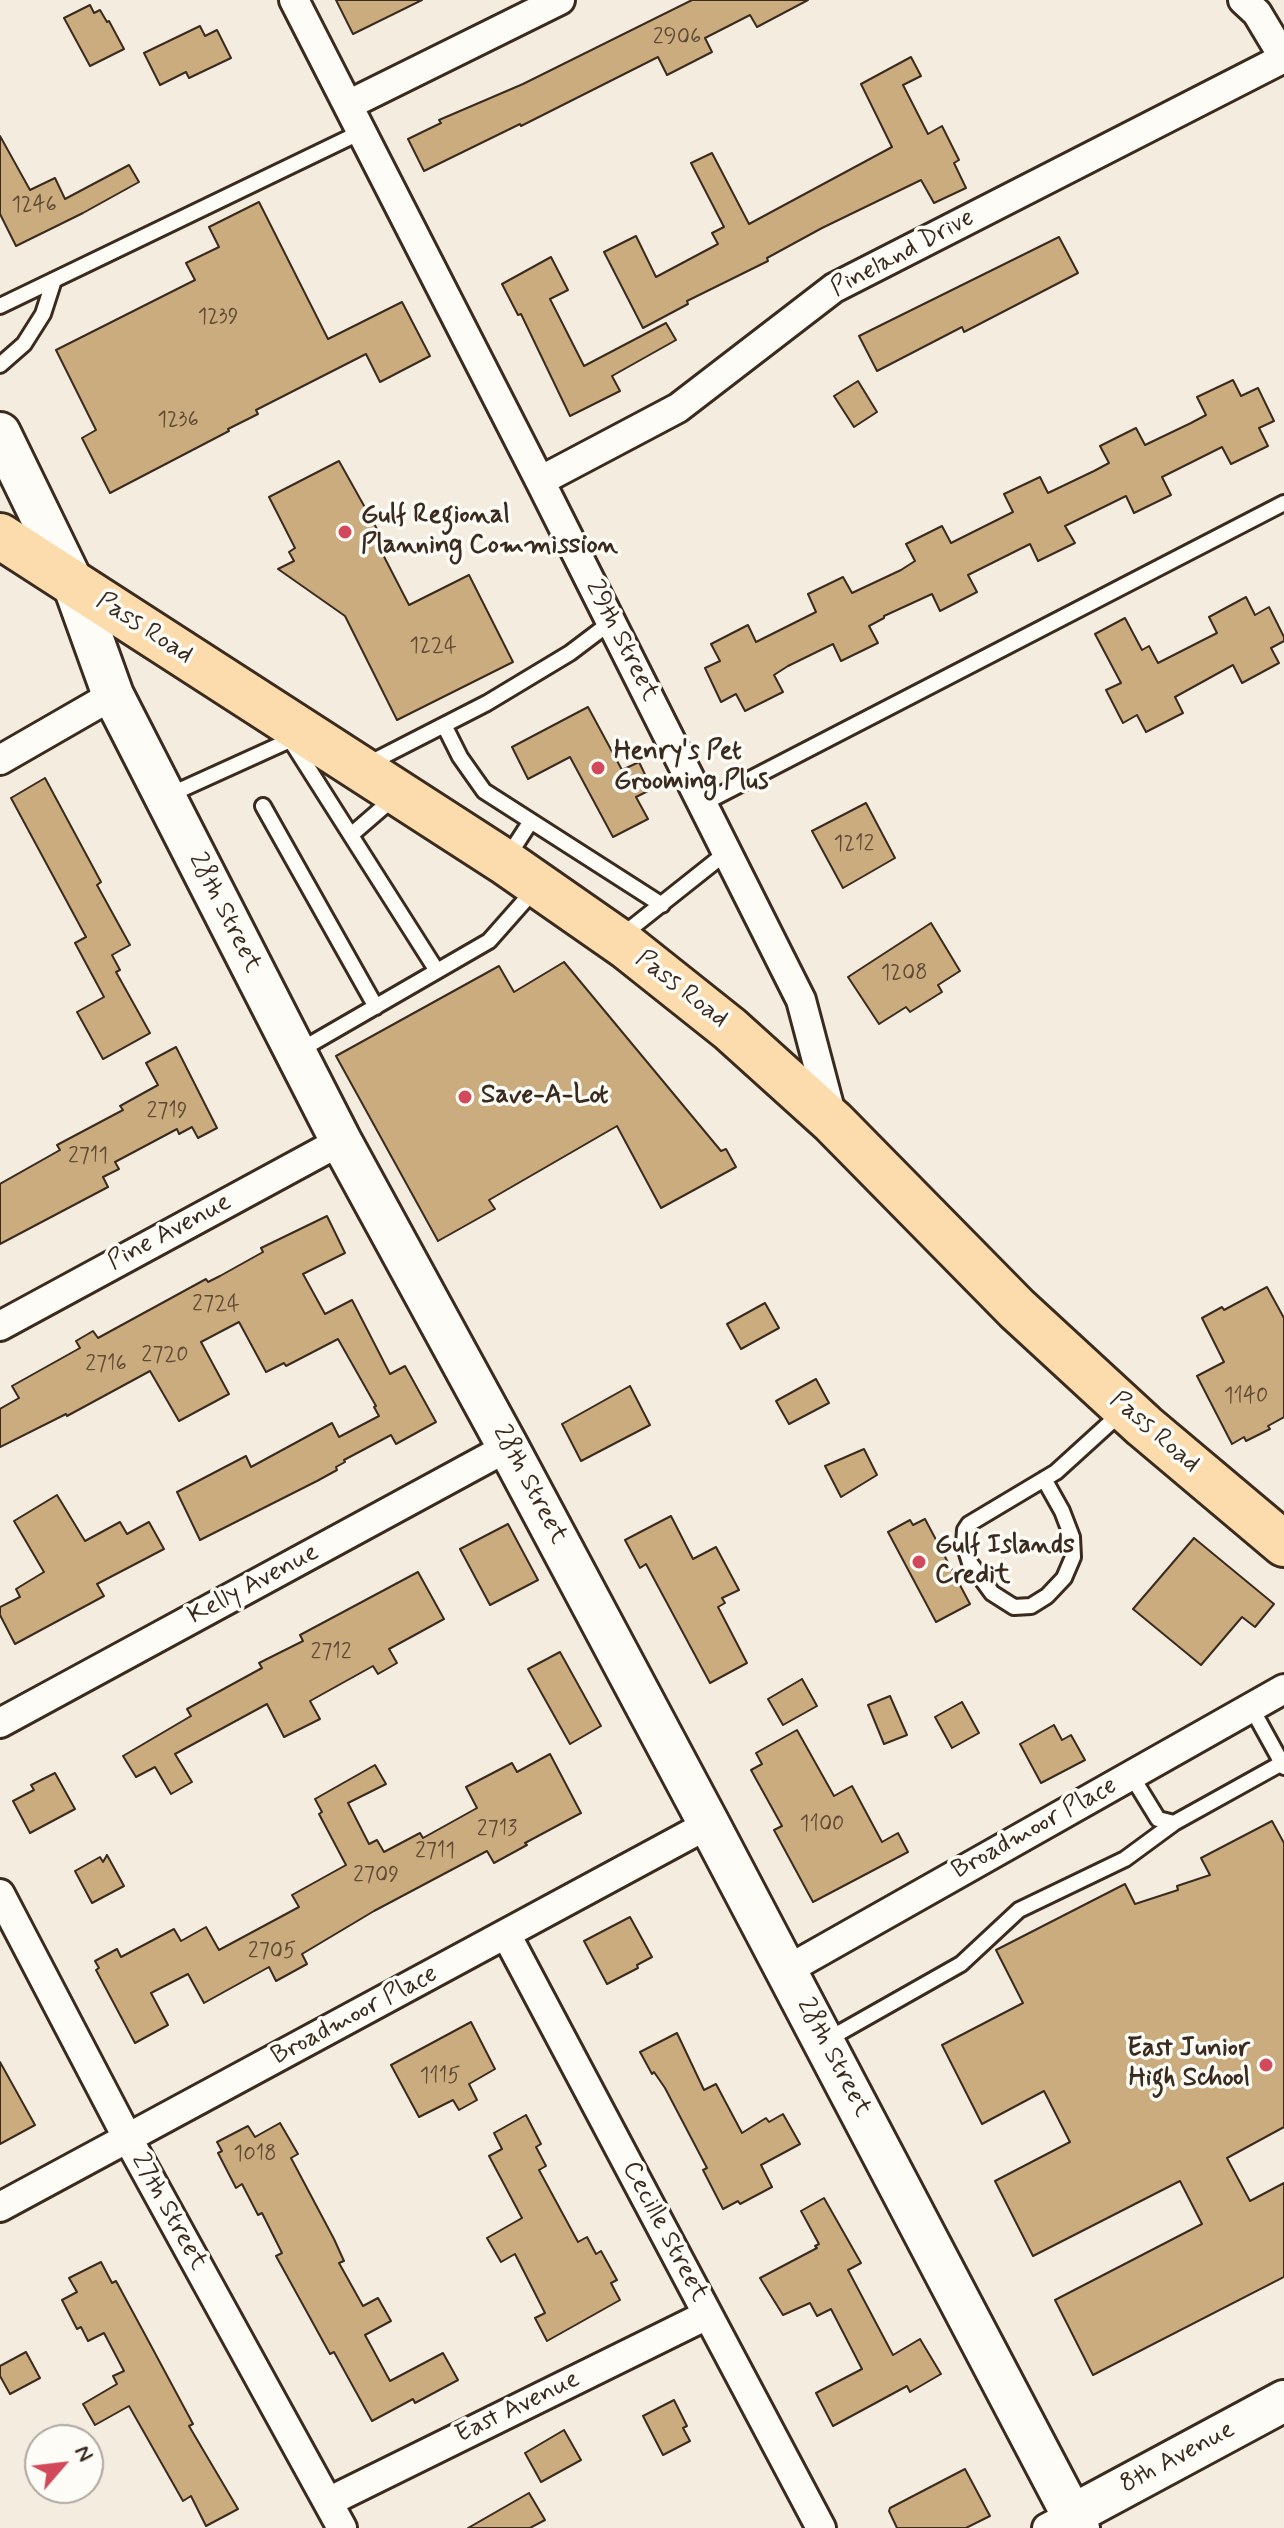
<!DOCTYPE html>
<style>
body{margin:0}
#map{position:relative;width:1284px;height:2528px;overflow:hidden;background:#f3ecdf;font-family:Mynerve,sans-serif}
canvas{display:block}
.north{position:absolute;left:24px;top:2424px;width:80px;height:80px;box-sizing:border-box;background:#fdfcf7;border:2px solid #afa8a0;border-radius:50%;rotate:62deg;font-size:22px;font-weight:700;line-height:32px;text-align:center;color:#3b2a1e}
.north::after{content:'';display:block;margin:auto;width:28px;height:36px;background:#d1495b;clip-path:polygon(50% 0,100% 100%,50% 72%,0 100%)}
</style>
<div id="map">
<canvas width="1284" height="2528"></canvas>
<div class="north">N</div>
</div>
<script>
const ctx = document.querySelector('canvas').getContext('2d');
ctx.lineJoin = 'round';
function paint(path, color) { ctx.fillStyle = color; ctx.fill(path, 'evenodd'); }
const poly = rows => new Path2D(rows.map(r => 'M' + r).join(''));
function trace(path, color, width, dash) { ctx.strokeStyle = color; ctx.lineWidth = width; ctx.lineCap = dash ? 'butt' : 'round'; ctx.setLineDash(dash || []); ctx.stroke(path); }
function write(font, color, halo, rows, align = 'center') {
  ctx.font = font + ' Mynerve,sans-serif'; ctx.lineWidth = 7; ctx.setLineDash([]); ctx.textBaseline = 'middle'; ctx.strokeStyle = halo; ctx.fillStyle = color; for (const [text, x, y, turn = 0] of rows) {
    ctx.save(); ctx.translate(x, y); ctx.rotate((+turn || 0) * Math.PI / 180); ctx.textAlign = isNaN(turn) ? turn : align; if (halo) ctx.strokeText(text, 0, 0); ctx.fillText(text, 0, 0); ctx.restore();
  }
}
const building = poly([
 [336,0,422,0,353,34,336,0],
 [692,0,808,0,757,27,750,15,705,38,712,52,667,75,658,57,521,126,520,124,424,171,408,139,441,123,439,120,523,84,692,0],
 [90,5,94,13,100,10,107,22,109,21,124,49,90,66,64,18,90,5],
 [200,26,205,36,217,30,231,58,189,78,186,72,160,85,144,53,200,26],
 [911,57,921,76,903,85,928,134,942,126,959,160,954,163,966,188,934,203,921,180,822,228,767,258,768,261,687,301,688,304,643,328,604,252,636,236,656,277,718,244,712,233,724,227,691,163,712,153,749,224,892,147,861,84,911,57],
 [0,136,30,190,55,178,65,199,129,165,139,182,83,213,16,246,0,214,0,136],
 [259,202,328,339,402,302,430,356,380,382,366,354,256,410,258,414,228,429,229,431,110,493,82,438,96,430,56,350,195,280,186,263,219,247,209,227,259,202],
 [1059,237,1078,273,964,332,962,327,877,371,859,336,1059,237],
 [551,257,568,290,550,299,584,366,666,323,676,340,612,376,620,391,570,416,521,314,518,315,502,284,551,257],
 [1233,380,1241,396,1258,388,1274,421,1259,428,1268,446,1231,464,1222,447,1162,477,1171,495,1134,513,1126,496,1065,526,1075,543,1038,561,1030,544,968,575,977,592,940,611,932,594,884,616,884,618,869,626,878,643,841,661,833,644,788,666,774,675,783,692,745,711,736,694,721,702,705,668,720,661,711,644,748,625,756,642,816,612,808,594,843,577,852,593,901,570,915,561,906,544,942,526,951,543,1013,512,1004,494,1040,477,1048,493,1094,471,1109,463,1100,446,1136,428,1145,445,1191,423,1206,415,1197,397,1233,380],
 [858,381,877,412,854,427,834,396,858,381],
 [339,461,377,529,382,543,378,545,409,605,469,575,513,662,397,720,345,616,278,569,294,561,289,552,295,548,269,497,339,461],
 [1246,597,1255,615,1269,607,1284,637,1284,641,1271,648,1279,663,1242,683,1233,665,1175,697,1183,713,1146,732,1137,715,1123,723,1106,690,1121,683,1095,634,1125,618,1142,650,1149,646,1158,663,1217,633,1209,617,1246,597],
 [588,707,622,770,639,762,652,789,636,797,648,819,613,837,570,757,528,779,512,747,588,707],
 [45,778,101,882,97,885,130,945,112,955,120,970,116,972,150,1033,103,1059,77,1012,104,997,75,943,86,937,11,798,45,778],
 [866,803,895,858,843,888,812,831,866,803],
 [931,923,960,971,938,985,942,992,910,1012,906,1007,879,1024,848,977,931,923],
 [564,962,721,1151,726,1149,736,1167,661,1208,617,1126,489,1200,495,1209,438,1241,336,1056,499,966,514,992,564,962],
 [176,1047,217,1128,198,1138,192,1127,179,1134,177,1129,115,1162,119,1169,103,1177,108,1187,0,1244,0,1184,60,1150,57,1145,123,1110,120,1106,158,1085,146,1063,176,1047],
 [327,1216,345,1253,303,1274,325,1314,352,1300,390,1374,405,1366,436,1422,396,1444,391,1435,344,1460,345,1462,336,1467,337,1470,317,1481,200,1540,177,1492,246,1456,251,1467,332,1423,339,1437,379,1416,374,1407,376,1406,338,1339,286,1366,284,1363,266,1372,239,1322,201,1342,229,1394,179,1421,150,1371,67,1416,66,1414,0,1447,0,1409,19,1398,12,1386,80,1348,76,1341,93,1331,98,1338,206,1279,208,1282,220,1276,263,1252,261,1248,327,1216],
 [1267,1287,1284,1318,1284,1417,1268,1426,1270,1429,1246,1441,1244,1437,1232,1444,1197,1376,1224,1362,1202,1318,1222,1307,1224,1310,1267,1287],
 [765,1303,779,1328,741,1349,727,1324,765,1303],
 [816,1379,829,1403,789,1424,776,1401,816,1379],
 [630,1386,650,1425,581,1461,562,1424,630,1386],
 [864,1449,877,1475,841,1497,825,1466,864,1449],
 [57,1495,85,1541,120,1522,127,1534,149,1522,164,1549,97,1584,104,1596,15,1644,0,1615,0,1607,20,1597,16,1589,44,1572,14,1521,57,1495],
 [671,1516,693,1559,716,1547,739,1590,722,1598,725,1603,718,1607,747,1663,710,1683,646,1564,640,1568,625,1540,671,1516],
 [925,1519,970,1604,936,1622,888,1532,910,1520,913,1525,925,1519],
 [508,1524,538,1580,490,1605,460,1549,508,1524],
 [1194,1538,1274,1604,1255,1627,1242,1617,1201,1665,1133,1609,1194,1538],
 [418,1572,444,1619,389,1649,397,1663,378,1674,373,1666,310,1701,320,1719,284,1737,267,1704,175,1754,192,1782,171,1794,155,1767,136,1777,123,1756,191,1716,187,1709,262,1668,259,1663,303,1641,300,1635,418,1572],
 [560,1652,601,1726,570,1744,528,1669,560,1652],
 [802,1679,817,1706,783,1725,768,1699,802,1679],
 [890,1696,907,1735,884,1744,868,1705,890,1696],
 [962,1702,979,1733,952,1748,935,1717,962,1702],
 [1054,1725,1062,1740,1071,1735,1085,1760,1041,1783,1020,1744,1054,1725],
 [797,1730,834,1796,852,1786,882,1842,898,1833,908,1852,813,1902,774,1830,782,1826,751,1770,762,1764,756,1753,797,1730],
 [550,1754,581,1813,525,1843,527,1845,494,1863,487,1851,374,1911,302,1954,307,1964,276,1981,269,1967,204,2003,188,1974,151,1993,168,2025,135,2043,96,1970,99,1968,95,1961,117,1949,121,1957,174,1929,181,1941,206,1927,219,1950,299,1907,292,1895,346,1865,319,1814,322,1812,315,1799,375,1765,386,1784,348,1803,369,1844,377,1840,384,1852,420,1833,423,1838,477,1808,466,1787,512,1763,517,1772,550,1754],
 [55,1773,75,1809,30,1833,13,1801,34,1790,31,1785,55,1773],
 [1272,1821,1284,1843,1284,2127,1227,2158,1250,2201,1284,2183,1284,2277,1093,2375,1055,2300,1202,2224,1180,2181,1033,2256,995,2181,1070,2142,1044,2091,982,2124,942,2045,1023,2003,996,1950,1125,1884,1135,1904,1178,1890,1177,1886,1210,1875,1201,1858,1272,1821],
 [107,1855,124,1886,92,1903,75,1871,100,1857,103,1862,107,1855],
 [630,1917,652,1957,637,1965,638,1968,607,1984,584,1941,630,1917],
 [471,2022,495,2069,469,2084,477,2100,459,2110,453,2100,419,2117,391,2065,471,2022],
 [677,2033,704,2090,716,2084,742,2133,766,2118,769,2122,783,2114,800,2144,761,2165,772,2187,740,2204,738,2201,723,2209,703,2170,707,2168,665,2088,654,2072,652,2074,640,2052,677,2033],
 [0,2062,35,2125,0,2144,0,2062],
 [526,2115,541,2144,536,2147,546,2166,539,2170,578,2242,587,2237,596,2254,601,2251,617,2280,611,2283,620,2300,547,2341,535,2318,545,2313,515,2254,501,2262,487,2238,522,2218,489,2156,502,2149,494,2133,526,2115],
 [280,2123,298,2154,291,2158,334,2239,344,2261,339,2263,363,2306,378,2298,391,2321,365,2335,390,2381,443,2353,458,2380,415,2403,413,2399,372,2421,334,2352,330,2354,276,2256,282,2253,262,2213,258,2215,242,2184,236,2188,218,2153,222,2151,217,2142,248,2126,255,2137,280,2123],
 [824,2198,861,2263,848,2270,893,2355,920,2339,941,2374,910,2392,907,2386,833,2426,816,2393,862,2369,831,2309,817,2316,810,2303,783,2315,760,2278,817,2248,815,2246,819,2244,801,2211,824,2198],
 [101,2262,112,2283,116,2281,149,2342,193,2424,189,2426,238,2509,206,2526,191,2496,183,2501,129,2406,95,2425,83,2404,117,2384,113,2376,124,2371,104,2333,88,2341,81,2327,77,2329,62,2300,77,2292,69,2278,101,2262],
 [26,2352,40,2378,10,2394,0,2376,0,2366,26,2352],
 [674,2400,687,2426,683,2428,690,2441,663,2455,643,2416,674,2400],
 [564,2430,581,2460,541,2482,525,2453,564,2430],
 [965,2469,990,2516,966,2528,897,2528,889,2511,890,2508,965,2469],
 [529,2493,545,2520,530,2528,468,2528,529,2493]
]);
paint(building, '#cbac7f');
trace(building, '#3b2a1e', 2);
const lane = poly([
 [0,306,361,132],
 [0,365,24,344,43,314,54,280],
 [444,725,460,757,484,791,662,905],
 [291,741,437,971],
 [366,765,487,703,570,653,611,622],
 [167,796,297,737],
 [702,804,1284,503],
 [263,806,376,1007],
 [351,835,396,796],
 [507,858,531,821],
 [620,937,727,852],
 [297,1052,489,941,535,889],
 [1044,1479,1062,1511,1072,1537,1073,1557,1064,1578,1047,1596,1031,1606,1014,1607,992,1593,970,1563,964,1544,965,1530,969,1524,1056,1472,1122,1412],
 [1251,1707,1284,1767],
 [1131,1775,1158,1819,1174,1823],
 [825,2041,961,1964,1019,1910,1125,1859,1174,1823,1282,1763]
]);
const street = poly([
 [294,0,540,481,801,1000,833,1121],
 [1243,0,1257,13,1284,58],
 [348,105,560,0],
 [540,481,678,408,834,288,1284,58],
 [0,760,113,695],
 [0,1326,341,1141],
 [0,1723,508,1447],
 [0,1894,127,2137,342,2528],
 [507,1936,821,2528],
 [787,1970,1284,1689],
 [0,2207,709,1824],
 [328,2502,707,2315],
 [1047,2528,1072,2515]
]);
const secondary = poly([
 [0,433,72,581,113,695,341,1141,508,1447,709,1824,1079,2528],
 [1072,2515,1284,2401]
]);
const primary = poly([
 [0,536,505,862,627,947,730,1029,833,1122,1017,1309,1144,1426,1284,1544]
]);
trace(lane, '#3b2a1e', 20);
trace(street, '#3b2a1e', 34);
trace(secondary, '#3b2a1e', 46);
trace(primary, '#3b2a1e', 50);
trace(lane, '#fdfcf7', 14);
trace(street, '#fdfcf7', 28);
trace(secondary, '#fdfcf7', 40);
trace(primary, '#fcdcac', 44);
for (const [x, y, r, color] of [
 [345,532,8,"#d1495b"],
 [598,768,8,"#d1495b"],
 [465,1097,8,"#d1495b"],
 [919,1562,8,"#d1495b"],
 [1266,2065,8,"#d1495b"]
]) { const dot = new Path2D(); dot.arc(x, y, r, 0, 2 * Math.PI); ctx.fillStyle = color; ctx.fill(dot); trace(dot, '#fdfcf7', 3); }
write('22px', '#5f4a36', null, [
 ["2906",677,38],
 ["1246",34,206],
 ["1239",218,318],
 ["1236",178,421],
 ["1224",433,647],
 ["1212",854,845],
 ["1208",904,974],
 ["2719",167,1112],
 ["2711",88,1157],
 ["2724",216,1305],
 ["2720",165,1356],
 ["2716",106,1365],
 ["1140",1246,1397],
 ["2712",331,1653],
 ["1100",822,1825],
 ["2713",497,1830],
 ["2711",435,1852],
 ["2709",376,1876],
 ["2705",272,1952],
 ["1115",440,2077],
 ["1018",255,2155]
]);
write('26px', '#3b2a1e', '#fdfcf7', [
 ["Pineland Drive",903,254,-28],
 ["Pass Road",144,629,33],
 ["29th Street",621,641,63],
 ["28th Street",224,913,63],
 ["Pass Road",681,990,38],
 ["Pine Avenue",170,1233,-28],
 ["Pass Road",1154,1433,41],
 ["28th Street",529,1485,62],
 ["Kelly Avenue",254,1585,-28],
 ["Broadmoor Place",1035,1829,-29],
 ["Broadmoor Place",355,2016,-28],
 ["28th Street",833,2058,62],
 ["27th Street",168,2212,61],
 ["Cecille Street",664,2232,62],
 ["East Avenue",518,2408,-26],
 ["8th Avenue",1178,2458,-28]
]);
write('bold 26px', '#3b2a1e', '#fdfcf7', [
 ["Gulf Regional",361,517],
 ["Planning Commission",361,547],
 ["Henry's Pet",614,753],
 ["Grooming Plus",614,783],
 ["Save-A-Lot",481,1097],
 ["Gulf Islands",935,1547],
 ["Credit",935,1577],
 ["East Junior",1250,2050,"right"],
 ["High School",1250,2080,"right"]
], 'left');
</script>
